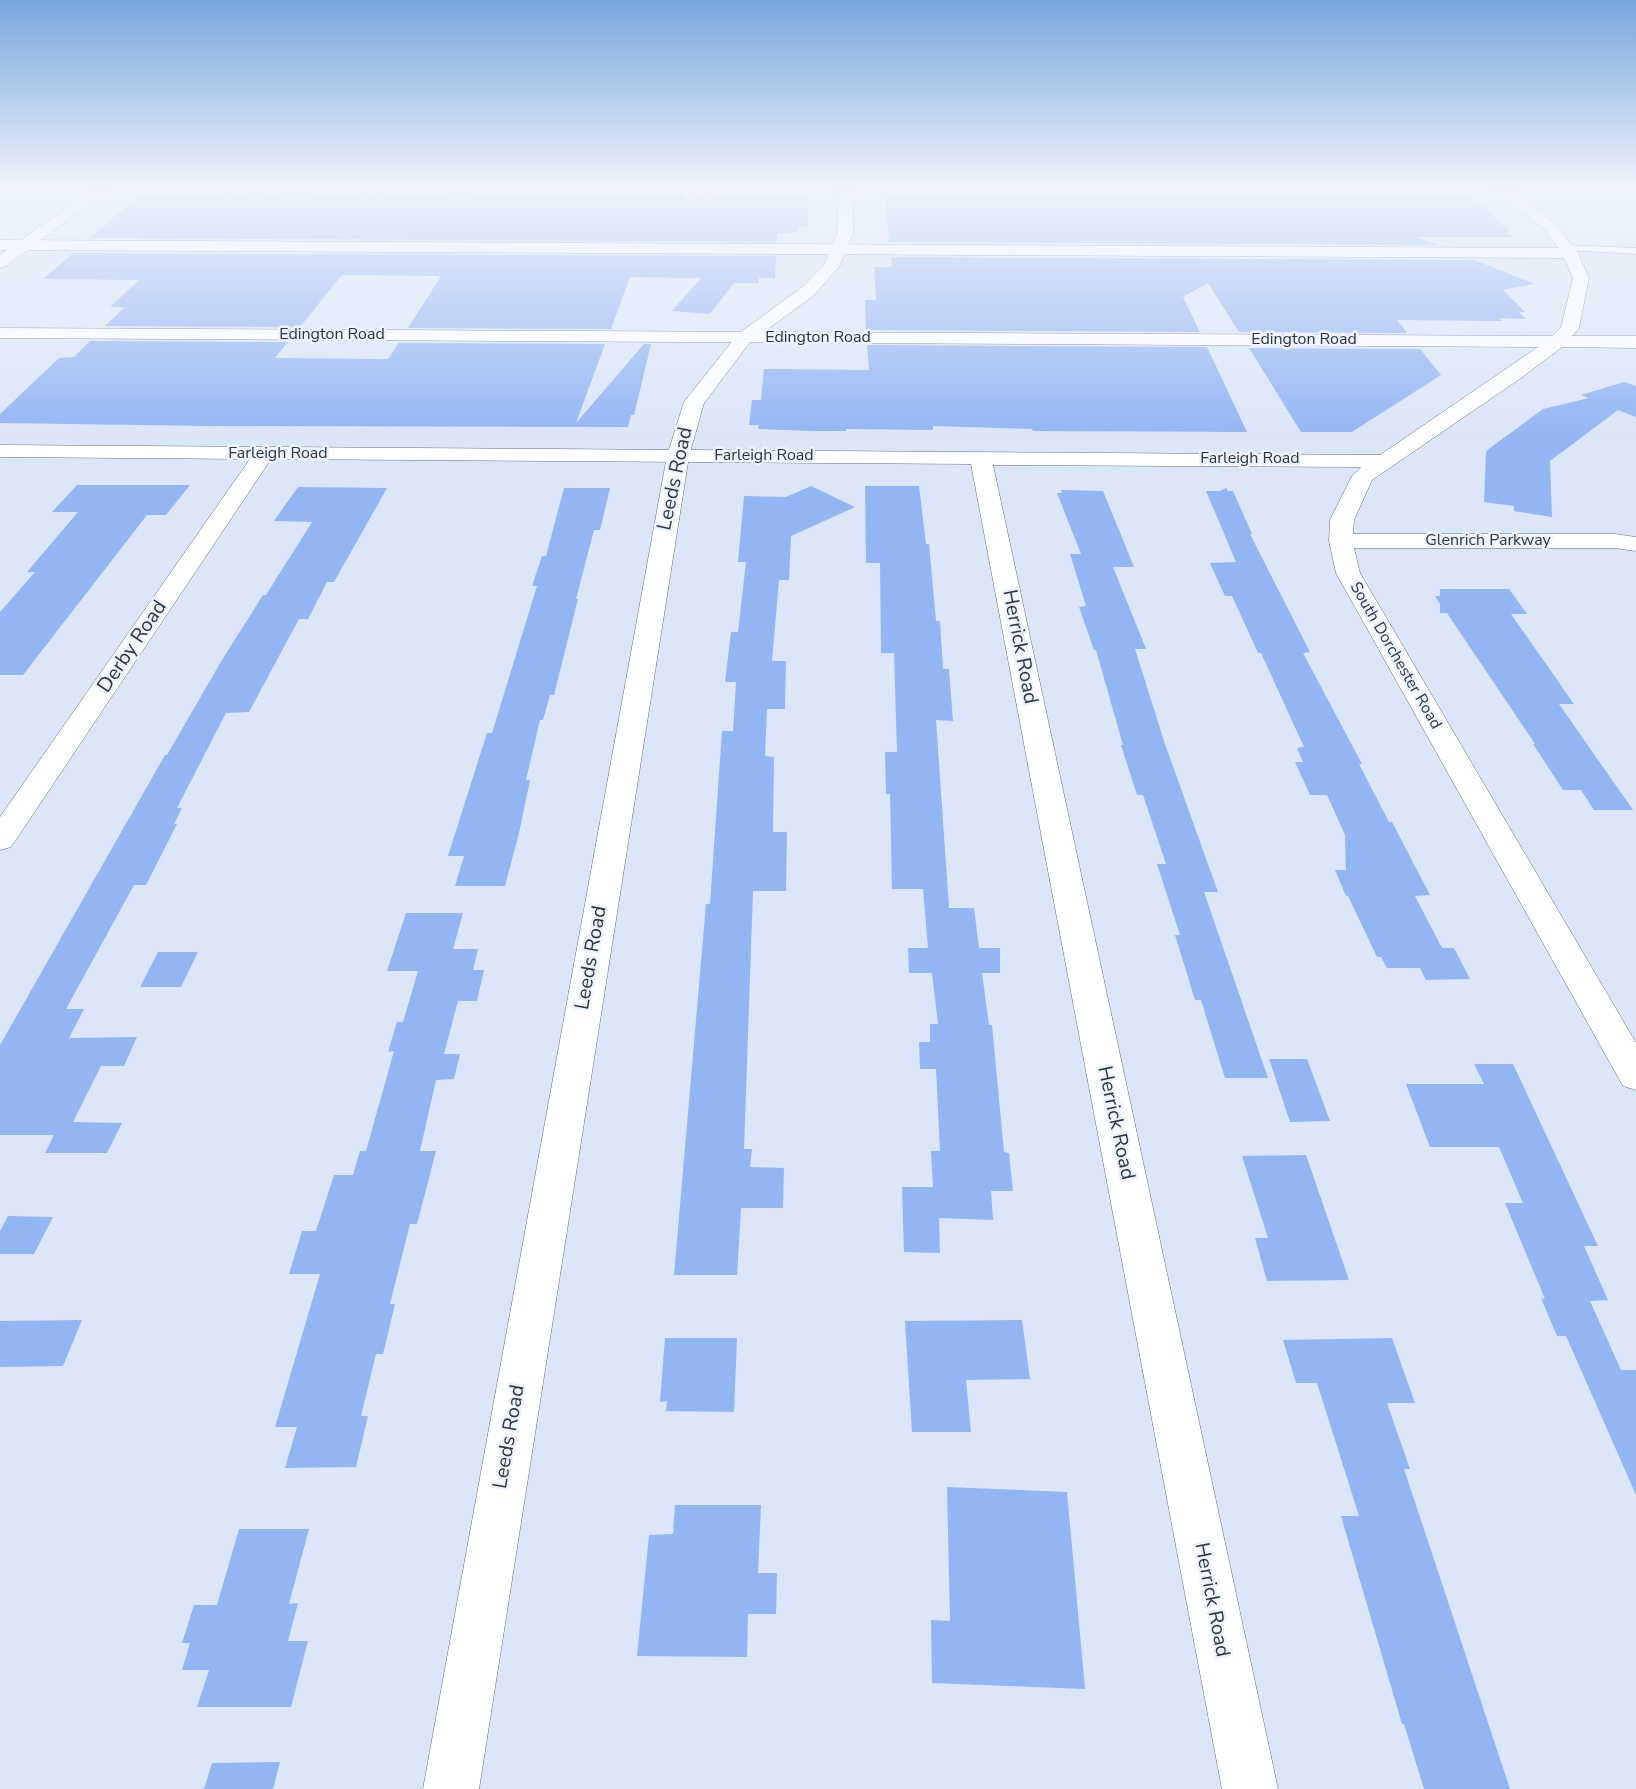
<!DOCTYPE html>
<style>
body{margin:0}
canvas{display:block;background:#dbe6f9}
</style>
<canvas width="1636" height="1789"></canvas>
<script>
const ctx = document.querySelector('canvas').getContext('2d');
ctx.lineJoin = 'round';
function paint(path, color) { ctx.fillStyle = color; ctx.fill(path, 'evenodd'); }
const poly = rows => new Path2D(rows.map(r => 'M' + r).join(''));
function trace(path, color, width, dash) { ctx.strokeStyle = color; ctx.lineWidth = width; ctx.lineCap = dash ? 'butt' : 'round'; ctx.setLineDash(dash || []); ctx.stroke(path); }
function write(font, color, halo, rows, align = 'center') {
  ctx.font = font + ' "Nunito Sans",sans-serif'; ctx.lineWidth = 5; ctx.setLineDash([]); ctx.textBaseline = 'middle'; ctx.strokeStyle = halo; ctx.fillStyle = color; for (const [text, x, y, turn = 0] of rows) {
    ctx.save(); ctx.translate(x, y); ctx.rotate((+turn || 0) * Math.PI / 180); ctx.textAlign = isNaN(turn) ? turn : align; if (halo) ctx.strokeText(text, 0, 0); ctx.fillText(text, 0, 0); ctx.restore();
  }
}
paint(poly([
 [272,192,685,194,684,199,748,198,749,195,783,195,783,197,808,198,808,227,796,228,799,232,777,234,777,242,90,238,141,194],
 [915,195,1467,197,1475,204,1480,204,1510,231,1505,231,1513,237,1417,237,1437,245,889,242,885,197],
 [73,253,776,256,775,278,759,278,759,283,734,283,710,314,672,311,701,278,630,277,611,329,408,328,441,276,342,275,300,327,105,326,125,307,110,307,139,280,43,279],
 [891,257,1474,260,1535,284,1503,290,1525,312,1519,312,1526,319,1499,318,1502,321,1397,320,1407,333,1239,332,1208,283,1183,297,1200,332,866,330,865,300,876,300,874,267,892,267],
 [90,341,288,342,275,358,388,359,399,343,605,344,576,423,644,344,651,344,634,415,631,415,628,427,210,426,0,423,0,414,59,358,74,357],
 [867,345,1207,347,1247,432,1033,431,1032,429,933,426,933,430,846,429,846,431,812,431,758,429,759,425,749,425,752,400,761,400,764,369,869,370],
 [1249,348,1420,349,1441,375,1352,432,1301,432],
 [1624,382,1636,386,1636,417,1618,410,1550,461,1552,517,1514,511,1514,506,1484,502,1486,452,1490,448,1543,409,1589,398,1581,395],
 [77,485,190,485,166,515,147,515,23,675,0,675,0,612,35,572,27,572,78,512,52,512],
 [811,486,855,507,791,536,789,580,779,580,772,661,786,661,785,704,785,709,767,709,765,756,774,757,773,832,787,832,786,891,753,891,744,1149,752,1149,750,1167,784,1168,783,1208,741,1208,737,1275,674,1275,706,904,710,904,722,731,733,731,736,682,725,682,731,632,738,632,746,562,738,562,744,496,786,497],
 [865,486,919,486,926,544,929,544,936,621,940,621,943,669,949,669,953,721,936,720,949,908,974,908,979,948,1000,948,1000,973,982,973,989,1025,992,1025,1004,1152,1009,1153,1013,1191,991,1191,993,1220,939,1218,940,1253,904,1252,902,1187,933,1187,931,1151,940,1151,936,1069,920,1069,919,1042,930,1042,930,1024,938,1024,932,973,909,973,908,948,928,948,923,889,892,889,890,794,886,794,885,752,897,752,894,653,881,653,880,563,866,563],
 [298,487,387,488,334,582,327,582,308,619,299,619,249,712,226,713,177,808,182,808,174,824,177,824,146,885,134,885,66,1009,84,1009,69,1038,137,1037,124,1066,101,1066,73,1122,122,1123,107,1153,45,1153,54,1135,0,1135,0,1045,165,755,167,755,222,660,263,595,266,595,312,522,274,521],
 [564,488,610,488,600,530,594,530,576,599,578,599,554,695,550,695,543,720,540,720,526,780,530,780,519,833,505,886,455,886,464,856,448,856,487,733,492,733,537,586,532,586,542,556,546,556],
 [1226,488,1228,491,1233,491,1252,534,1250,534,1310,652,1303,653,1362,764,1359,764,1389,822,1392,822,1430,895,1415,896,1442,948,1454,948,1470,979,1426,980,1420,968,1387,968,1381,957,1377,957,1348,896,1346,896,1335,870,1346,870,1345,835,1327,795,1310,795,1295,762,1303,762,1297,748,1304,747,1261,653,1258,653,1232,596,1225,596,1210,563,1236,562,1206,491,1220,491],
 [1061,490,1103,491,1134,567,1113,567,1146,649,1135,649,1165,744,1218,892,1204,892,1268,1078,1225,1078,1201,1000,1195,1000,1175,935,1180,935,1157,864,1166,864,1143,795,1137,795,1121,745,1123,745,1096,650,1094,650,1079,607,1086,606,1070,554,1081,554,1057,493,1062,493],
 [1440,589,1509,589,1527,614,1511,614,1574,704,1559,704,1633,810,1594,810,1581,790,1563,790,1533,744,1535,744,1447,613,1440,613,1440,604,1435,596,1440,596],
 [406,913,463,913,453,949,478,949,473,970,484,970,477,1001,458,1001,444,1054,460,1054,454,1079,436,1080,420,1151,436,1151,417,1224,410,1224,390,1304,395,1304,383,1354,376,1354,361,1416,368,1416,356,1467,285,1468,297,1427,275,1427,320,1274,289,1274,302,1231,316,1231,334,1175,353,1175,360,1151,366,1151,394,1051,388,1052,397,1022,403,1022,418,971,387,971],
 [158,952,198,952,181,987,140,987],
 [1269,1059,1307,1059,1330,1121,1290,1122],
 [1474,1064,1513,1064,1598,1246,1584,1246,1608,1300,1590,1301,1621,1370,1636,1370,1636,1495,1566,1336,1557,1336,1541,1298,1545,1299,1505,1203,1523,1203,1499,1147,1430,1147,1406,1084,1484,1084],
 [1306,1155,1349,1280,1267,1281,1255,1238,1268,1238,1242,1156],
 [8,1216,53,1217,34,1254,0,1254,0,1231],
 [82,1320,63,1366,0,1367,0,1321],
 [1022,1320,1030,1379,966,1380,971,1432,912,1432,905,1321],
 [665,1338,737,1338,734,1412,666,1411,667,1401,660,1402],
 [1392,1338,1415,1403,1387,1403,1410,1469,1404,1469,1510,1789,1424,1789,1404,1724,1402,1724,1341,1516,1359,1516,1317,1383,1296,1383,1283,1340],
 [947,1487,1067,1492,1085,1689,932,1683,931,1620,950,1621],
 [675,1505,761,1505,758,1573,777,1573,776,1614,748,1614,747,1657,637,1656,649,1535,673,1534],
 [239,1529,309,1529,289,1604,298,1603,288,1641,308,1641,291,1707,197,1707,209,1670,182,1670,190,1643,182,1643,194,1605,217,1605],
 [280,1762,273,1789,204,1789,212,1763]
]), '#94b5f3');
const service = poly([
 [1567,245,1636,248,1636,254,1564,250,1562,248,1567,245]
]);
const minor = poly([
 [1493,186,1509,186,1554,223,1578,253,1589,278,1579,328,1572,336,1636,336,1636,348,1562,347,1521,378,1372,480,1354,520,1353,534,1615,534,1636,537,1636,551,1615,548,1354,548,1360,573,1636,1043,1636,1090,1623,1086,1336,573,1329,541,1330,520,1352,476,1361,467,993,465,1278,1789,1222,1789,971,464,271,459,11,847,0,850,0,817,250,459,0,457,0,445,1380,455,1538,347,0,338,0,328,1552,336,1561,327,1573,278,1564,258,0,250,0,240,1559,248,1544,229,1493,186]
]);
const tertiary = poly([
 [97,186,113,186,6,266,0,268,0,255,97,186],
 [839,186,853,186,853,234,839,267,813,296,750,342,704,403,689,456,479,1789,423,1789,667,456,684,402,738,334,801,288,824,265,837,234,839,186]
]);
trace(service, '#636c7c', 1);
trace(minor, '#636c7c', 1);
trace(tertiary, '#636c7c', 1);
paint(service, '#fff');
paint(minor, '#fff');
paint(tertiary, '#fff');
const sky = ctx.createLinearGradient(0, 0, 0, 437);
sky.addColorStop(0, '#78a6dd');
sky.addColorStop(0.43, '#eff4fc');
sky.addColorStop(1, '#eff4fc00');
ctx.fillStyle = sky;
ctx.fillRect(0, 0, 1636, 437);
write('16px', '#30343b', '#ecf3ff', [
 ["Edington Road",332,335],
 ["Edington Road",818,338],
 ["Edington Road",1304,340],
 ["Farleigh Road",278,454],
 ["Farleigh Road",764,456],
 ["Farleigh Road",1250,459],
 ["Glenrich Parkway",1488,541],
 ["South Dorchester Road",1395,656,60]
]);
write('20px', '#30343b', '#ecf3ff', [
 ["Leeds Road",676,479,-78],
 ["Derby Road",133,647,-56],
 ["Herrick Road",1019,647,79],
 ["Leeds Road",592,958,-80],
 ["Herrick Road",1115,1123,78],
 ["Leeds Road",510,1437,-80],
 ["Herrick Road",1211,1600,79]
]);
</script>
